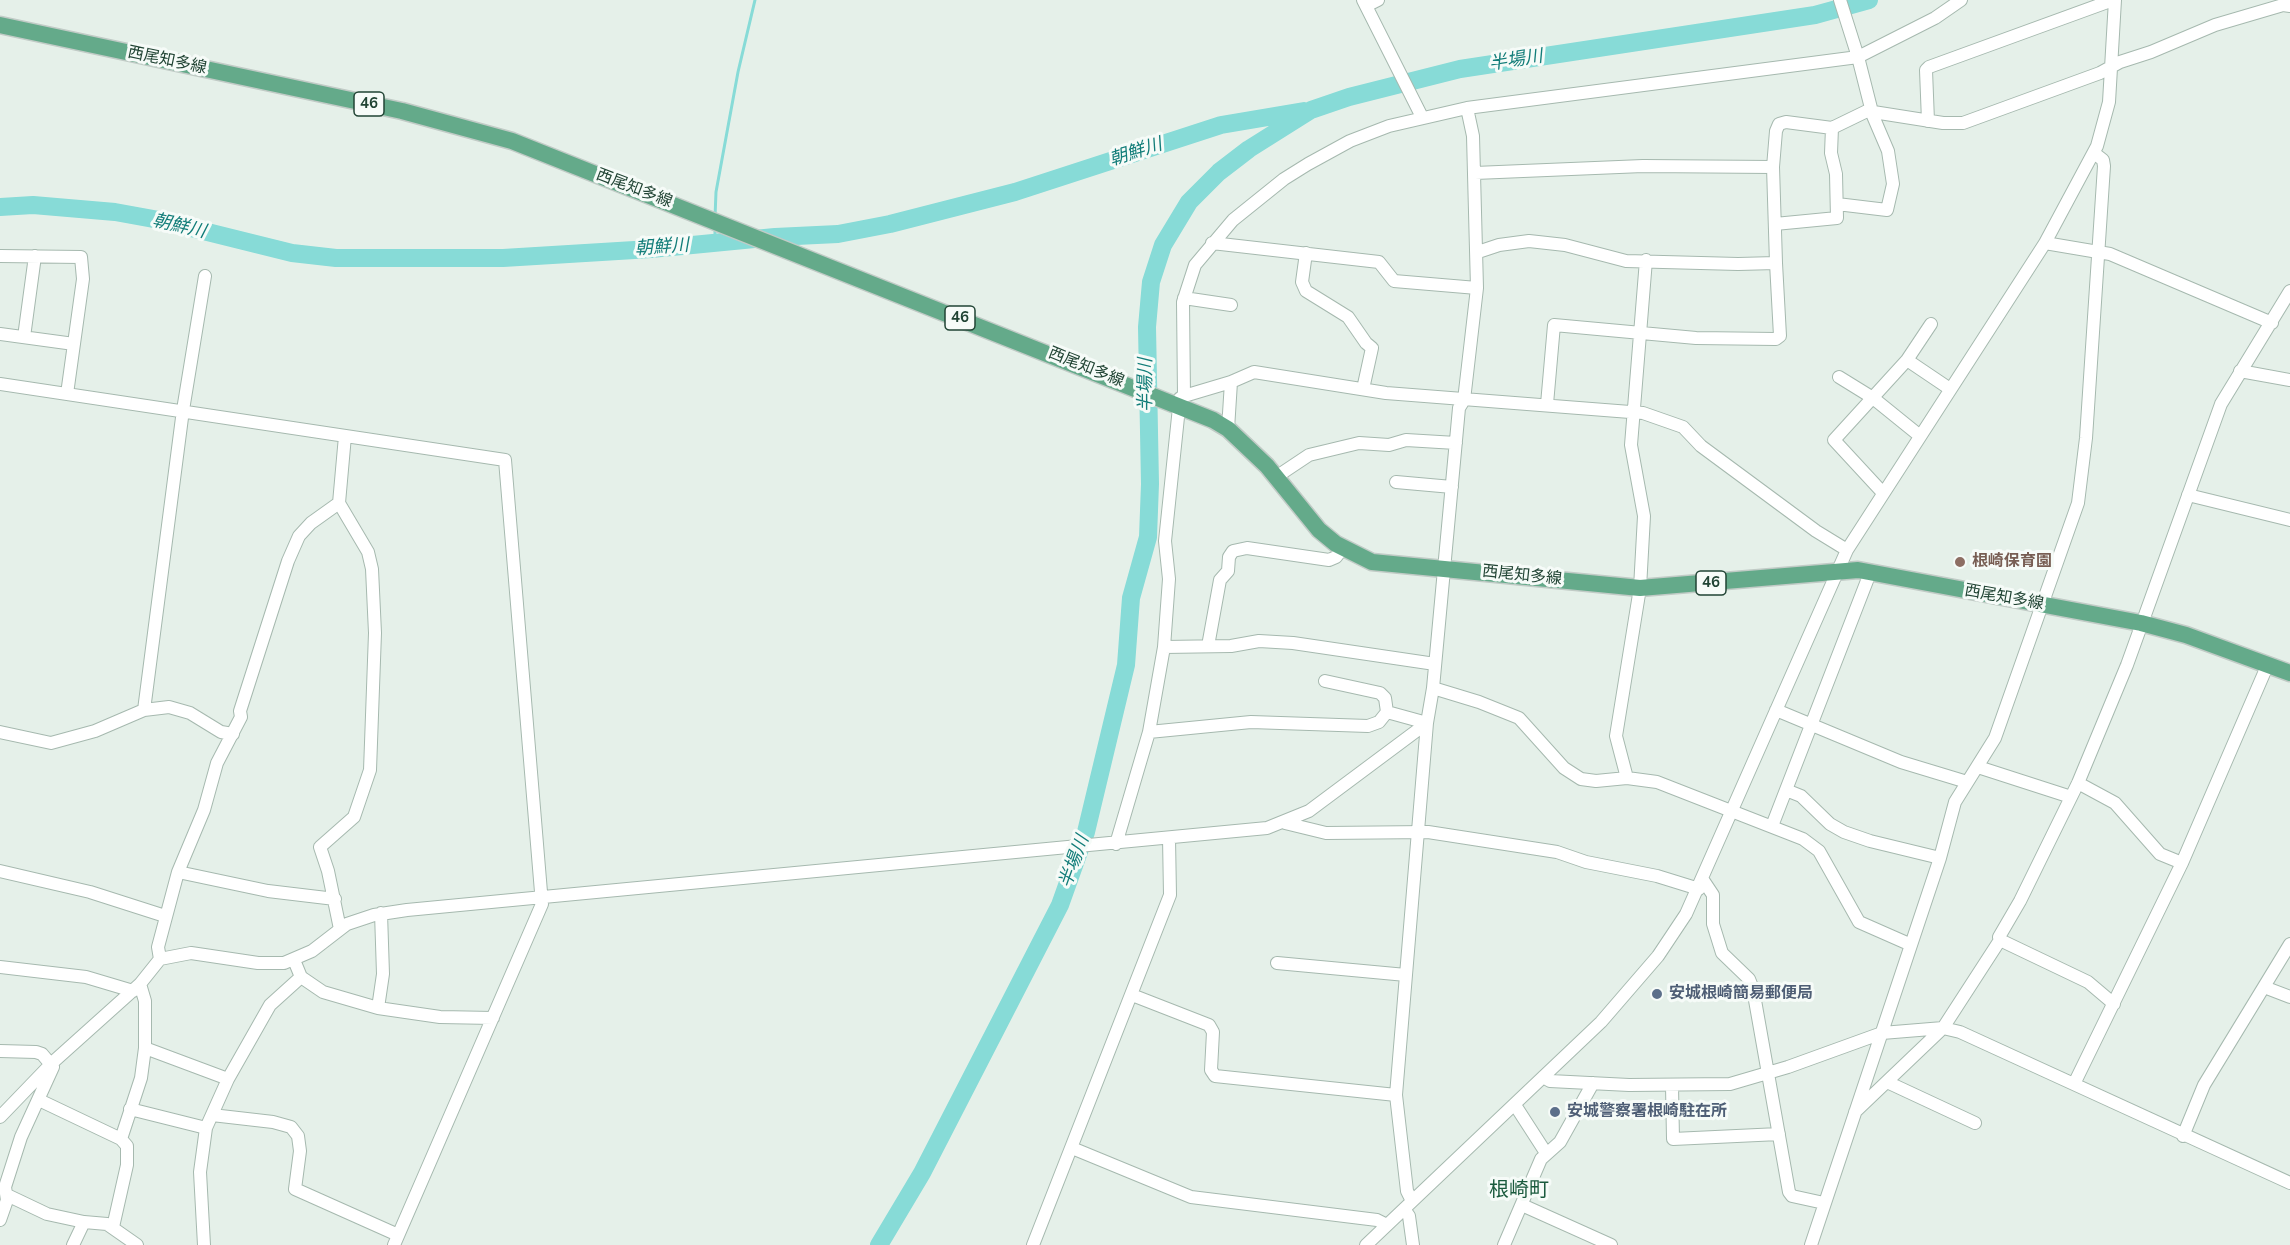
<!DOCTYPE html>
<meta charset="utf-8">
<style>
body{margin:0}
canvas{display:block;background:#e5f0e9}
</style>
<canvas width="2290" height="1245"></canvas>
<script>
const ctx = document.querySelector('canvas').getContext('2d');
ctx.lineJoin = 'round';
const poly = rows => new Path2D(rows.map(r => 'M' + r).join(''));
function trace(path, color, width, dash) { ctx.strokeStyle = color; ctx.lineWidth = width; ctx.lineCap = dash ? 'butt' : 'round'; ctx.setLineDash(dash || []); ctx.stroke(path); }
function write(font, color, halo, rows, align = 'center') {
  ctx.font = font + ' "Nunito Sans","Noto Sans JP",sans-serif'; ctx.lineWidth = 6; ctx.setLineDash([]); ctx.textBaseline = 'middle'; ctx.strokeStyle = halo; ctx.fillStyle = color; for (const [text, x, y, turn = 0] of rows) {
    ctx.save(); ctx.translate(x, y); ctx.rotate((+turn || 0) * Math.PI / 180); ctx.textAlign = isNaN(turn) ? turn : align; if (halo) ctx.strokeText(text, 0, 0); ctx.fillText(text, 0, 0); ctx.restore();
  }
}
trace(poly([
 [715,217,716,192,738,72,755,0],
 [715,243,715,227]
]), '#87dbd7', 3);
trace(poly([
 [0,207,33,205,115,212,159,220,292,253,336,258,503,258,651,249,775,237,838,234,890,224,1015,192,1221,125,1304,111],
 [879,1245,922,1173,1060,905,1086,832,1126,665,1131,598,1148,537,1150,484,1147,327,1151,282,1163,245,1189,202,1219,172,1249,149,1311,110,1349,97,1460,69,1815,15,1869,0]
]), '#87dbd7', 18);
const minor = poly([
 [1363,0,1422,117],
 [1366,6,1378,0],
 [1928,121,1926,70,1929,67,2113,0],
 [1475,173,1643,166,1773,167],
 [1837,204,1887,210,1893,184,1888,151,1873,116,1858,57,1840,0],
 [1775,224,1837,218,1836,174,1831,153,1832,128],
 [1212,243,1379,262,1394,281,1477,288],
 [2045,243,2110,254,2272,323],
 [1478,252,1499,245,1529,241,1565,245,1626,261,1738,264,1776,263,1773,167,1776,131,1779,124,1786,122,1832,128,1867,111,1943,123,1963,123,2100,73,2120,62,2151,52,2215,25,2283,5,2290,6],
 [1306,253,1302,282,1306,291,1348,317,1366,343,1372,348,1363,389],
 [0,256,81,257,83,279,67,394],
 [1184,298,1231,305],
 [0,334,74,344],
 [24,337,35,256],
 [1907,360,1950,389],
 [2240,371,2290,380],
 [1839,377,1873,398,1920,436],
 [0,384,505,460,542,904,394,1245],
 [1184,396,1231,382,1254,372,1386,393,1643,413,1683,427,1701,446,1816,531,1847,550],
 [1547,404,1554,325,1696,338,1776,339,1780,336,1776,263],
 [1228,429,1231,382],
 [1276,477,1309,455,1359,443,1389,445,1406,440,1456,443],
 [1396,482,1452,487],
 [1883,493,1834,440,1907,360,1931,324],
 [2188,495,2290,520],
 [1208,646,1220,580,1228,571,1229,557,1233,551,1247,548,1329,560,1336,557,1343,548],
 [1164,647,1231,646,1259,641,1293,643,1435,664],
 [1325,681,1380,693,1385,698,1387,712],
 [1433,688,1479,702,1519,718,1564,768,1581,779,1596,781,1627,778,1657,782,1803,839,1819,851,1859,922,1909,944],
 [144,710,183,410,205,276],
 [1776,710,1901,762,1967,782],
 [0,732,51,743,95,731,144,710,169,707,190,713,221,732,233,734],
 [1149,732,1251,722,1368,726,1379,722,1387,712,1427,723],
 [1978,767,2071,797],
 [1627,778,1616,736,1640,588,1644,516,1631,445,1646,260],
 [2078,783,2115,803,2160,854,2182,863],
 [1786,790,1801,796,1830,824,1844,832,1870,841,1940,858],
 [1285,823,1326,833,1428,832,1557,852,1586,862,1657,876,1699,889],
 [1772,826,1870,573],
 [1116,844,1149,732,1164,647,1169,579,1165,541,1180,398,1184,396,1183,302,1195,265,1233,220,1284,179,1308,164,1350,141,1389,126,1467,108,1858,57,1935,18,1961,0],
 [0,871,90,892,165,916],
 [178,872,268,891,335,899],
 [1703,880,1713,895,1713,924,1722,953,1749,979,1753,989,1789,1192,1792,1196,1824,1203],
 [340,929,328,871,320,847,354,817,370,770,375,633,372,569,368,552,339,503,345,436],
 [2000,940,2088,982,2114,1004],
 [160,959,158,947,178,872,204,810,217,763,241,717,240,711,288,561,299,536,311,523,339,503],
 [1277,963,1406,975],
 [0,967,86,977,133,991],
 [301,977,323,992,378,1008,440,1017,493,1018],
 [2264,987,2290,997],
 [1132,995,1209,1025,1213,1032,1211,1070,1215,1076,1396,1095],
 [378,1008,383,974,381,913],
 [145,1048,228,1079],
 [0,1051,36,1052,42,1054,53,1067,21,1137,5,1187,7,1200,0,1220],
 [1543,1077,1550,1081,1629,1085,1730,1084,1788,1067,1882,1033,1943,1028,1960,1032,2290,1183],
 [1887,1082,1975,1123],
 [2074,1084,2182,863,2268,664],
 [1672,1086,1673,1139,1779,1134],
 [39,1100,121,1139],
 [1515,1105,1546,1153],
 [130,1109,206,1128],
 [1855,1112,1943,1028,2000,940,1999,937,2020,901,2078,783,2127,665,2221,404,2290,291],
 [212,1115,273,1122,291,1127,298,1136,300,1151,295,1189,398,1235],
 [0,1117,52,1063,140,984,160,959,191,953,258,963,284,963,312,951,347,924,374,915,407,910,1267,828,1309,811,1427,723],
 [2183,1136,2204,1085,2290,944],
 [1072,1148,1191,1197,1377,1220,1387,1225],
 [7,1195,47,1214,84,1222,107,1224,137,1245],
 [1412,1201,1407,1191,1396,1095,1427,723,1433,688,1459,408,1464,400,1477,288,1473,136,1467,108],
 [1522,1205,1611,1245],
 [1404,1209,1409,1216,1413,1245],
 [113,1227,127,1165,127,1146,121,1139,141,1078,145,1048,145,1001,140,984],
 [73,1245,84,1222],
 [204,1245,200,1172,206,1128,228,1079,270,1005,301,977,294,960],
 [1033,1245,1170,895,1169,838],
 [1366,1245,1601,1022,1658,956,1686,914,1847,550,2045,243,2097,146,2109,102,2115,0],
 [1504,1245,1541,1159,1560,1142,1593,1083],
 [1811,1245,1940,858,1955,802,1995,738,2078,503,2086,438,2104,166,2103,160,2094,153]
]);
const major = poly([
 [0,25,402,111,512,141,1213,420,1228,429,1267,466,1319,530,1336,544,1372,562,1640,588,1858,570,2141,623,2186,635,2290,673]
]);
trace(minor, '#a6b9af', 14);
trace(major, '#c1cbc6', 19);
trace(minor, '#fff', 12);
trace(major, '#64aa8a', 16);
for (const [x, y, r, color] of [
 [1960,562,6,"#8d6e63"],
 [1657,994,6,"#5c6f8a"],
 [1555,1112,6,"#5c6f8a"]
]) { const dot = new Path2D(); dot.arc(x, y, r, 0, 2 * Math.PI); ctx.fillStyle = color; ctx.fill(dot); trace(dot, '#f6fbf8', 2); }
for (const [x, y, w] of [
 [369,104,30],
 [960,318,30],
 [1711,583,30]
]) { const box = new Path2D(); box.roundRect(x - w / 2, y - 12, w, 24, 4.5); ctx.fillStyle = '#f6fbf8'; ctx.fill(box); trace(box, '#214434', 1.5); }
write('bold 15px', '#214434', null, [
 ["46",369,104],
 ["46",960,318],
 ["46",1711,583]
]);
write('16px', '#214434', '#f6fbf8', [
 ["西尾知多線",167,61,12],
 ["西尾知多線",634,189,21],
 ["西尾知多線",1086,368,22],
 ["西尾知多線",1522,576,6],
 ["西尾知多線",2004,598,10]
]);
write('bold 16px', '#785e54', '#f6fbf8', [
 ["根崎保育園",1972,562]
], 'left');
write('bold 16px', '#4e5e75', '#f6fbf8', [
 ["安城根崎簡易郵便局",1669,994],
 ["安城警察署根崎駐在所",1567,1112]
], 'left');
write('italic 18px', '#127d79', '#f6fbf8', [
 ["半場川",1516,61,-9],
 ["朝鮮川",1136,153,-18],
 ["朝鮮川",179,227,13],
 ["朝鮮川",662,248,-4],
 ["半場川",1147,385,-90],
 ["半場川",1075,862,-70]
]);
write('20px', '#1a5a3d', '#f6fbf8', [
 ["根崎町",1519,1191]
]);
</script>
